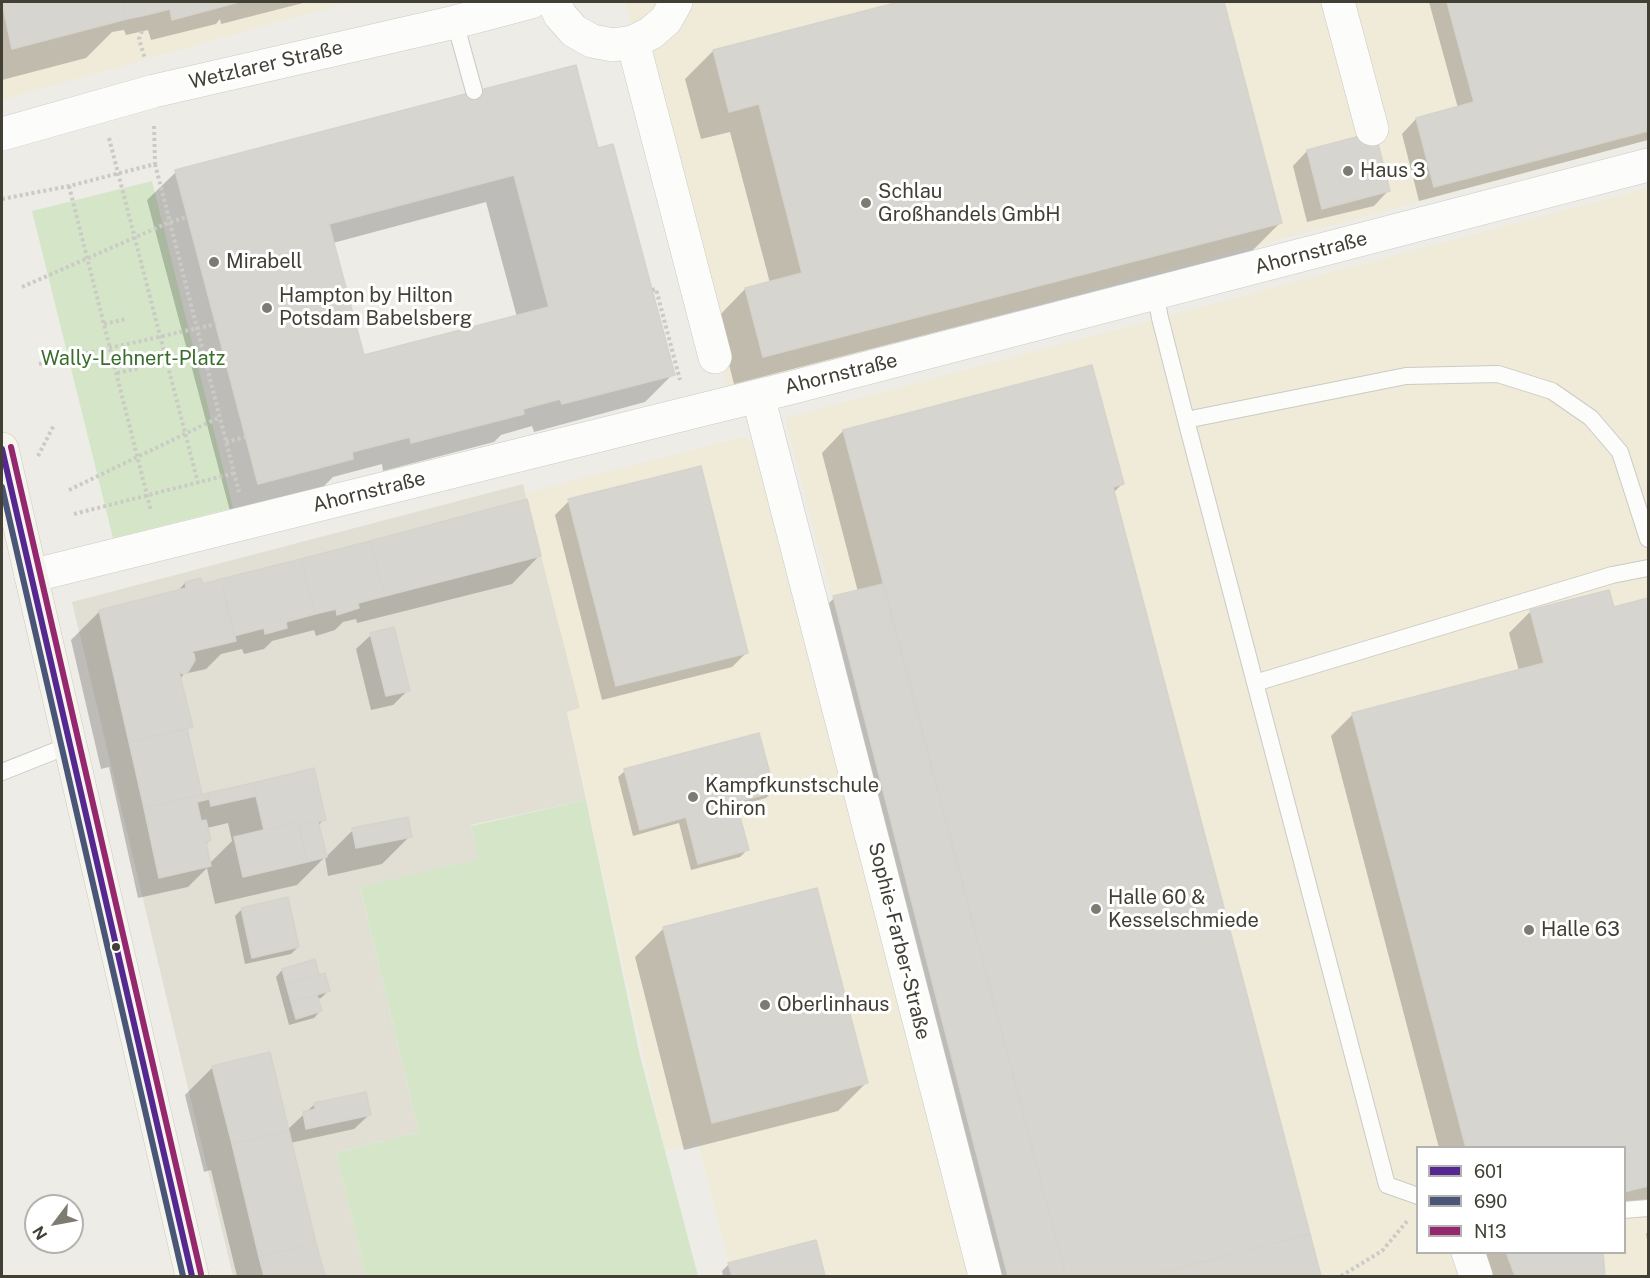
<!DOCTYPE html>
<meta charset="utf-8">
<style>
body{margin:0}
#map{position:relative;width:1650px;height:1278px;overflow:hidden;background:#edece6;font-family:"Public Sans",sans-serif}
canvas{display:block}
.frame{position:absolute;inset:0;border:3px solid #423f34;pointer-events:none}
.legend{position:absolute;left:1416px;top:1146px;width:210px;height:108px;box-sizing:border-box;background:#fff;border:2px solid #b3b2ae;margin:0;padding:8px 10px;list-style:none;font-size:18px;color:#423f34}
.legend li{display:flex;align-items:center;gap:12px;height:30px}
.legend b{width:30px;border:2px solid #b3b2ae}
.north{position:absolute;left:24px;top:1194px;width:60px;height:60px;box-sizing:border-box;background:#fff;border:2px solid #b3b2ae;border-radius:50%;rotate:238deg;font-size:16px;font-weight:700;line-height:24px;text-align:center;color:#423f34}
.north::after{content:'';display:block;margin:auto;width:21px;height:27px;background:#7e7c72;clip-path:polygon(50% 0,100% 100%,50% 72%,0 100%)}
</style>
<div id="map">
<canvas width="1650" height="1278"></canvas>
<div class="frame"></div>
<ul class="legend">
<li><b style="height:8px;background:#542791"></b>601</li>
<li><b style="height:8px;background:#4a5678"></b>690</li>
<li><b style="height:8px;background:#95276e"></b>N13</li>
</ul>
<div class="north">N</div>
</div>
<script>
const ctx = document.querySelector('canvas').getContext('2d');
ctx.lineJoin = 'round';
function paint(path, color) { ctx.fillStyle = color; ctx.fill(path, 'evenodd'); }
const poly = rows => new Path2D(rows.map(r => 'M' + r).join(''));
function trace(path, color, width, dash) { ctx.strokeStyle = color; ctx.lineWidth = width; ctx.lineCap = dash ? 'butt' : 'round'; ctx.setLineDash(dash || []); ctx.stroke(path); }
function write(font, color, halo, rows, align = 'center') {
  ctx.font = font + ' "Public Sans",sans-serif'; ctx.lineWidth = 6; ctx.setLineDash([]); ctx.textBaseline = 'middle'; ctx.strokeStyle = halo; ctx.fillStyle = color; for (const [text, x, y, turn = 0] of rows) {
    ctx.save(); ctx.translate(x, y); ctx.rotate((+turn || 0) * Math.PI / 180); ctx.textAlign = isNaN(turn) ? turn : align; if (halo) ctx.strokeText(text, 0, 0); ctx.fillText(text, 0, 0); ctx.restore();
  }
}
paint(poly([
 [523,484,581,709,567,712,586,800,471,825,479,859,360,888,419,1132,336,1153,366,1276,233,1276,72,602]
]), '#e1dfd4');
paint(poly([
 [2,2,349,2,2,100],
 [625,2,1648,2,1648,140,727,388],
 [1648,188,1648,1276,1009,1276,785,418],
 [1418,1148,1624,1148,1624,1252,1418,1252],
 [743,437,751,441,755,454,968,1276,732,1276,698,1143,665,1151,567,712,580,708,525,493]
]), '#f0ead9');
paint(poly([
 [152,181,233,508,113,538,32,211],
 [586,800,640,1056,698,1276,366,1276,336,1153,419,1132,360,887,478,859,471,826]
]), '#d5e6c8');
paint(poly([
 [2,2,307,2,221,24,220,19,216,24,151,40,148,30,126,35,124,30,112,32,86,58,2,80],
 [906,2,1230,2,1223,3,1280,223,1252,251,734,384,717,318,745,289,770,283,730,132,701,139,685,79,713,51],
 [1429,2,1648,2,1648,140,1419,201,1402,134,1416,119,1458,108],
 [597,149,673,374,645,402,534,432,532,426,501,435,494,442,383,471,382,464,333,477,323,487,230,511,147,200,176,172],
 [486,202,517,317,363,357,333,243],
 [1307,151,1388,191,1374,206,1307,222,1293,166],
 [1091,366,1122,484,1113,493,1319,1276,1000,1276,827,605,834,598,858,592,822,453,843,431],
 [569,501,747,652,732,667,602,700,555,515],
 [540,555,512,584,357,623,356,619,343,622,335,630,316,636,314,630,272,641,264,649,244,654,242,649,221,654,206,669,184,674,180,679,191,726,186,731,201,796,313,770,324,819,318,826,325,858,353,830,410,836,382,864,328,876,325,857,297,885,215,904,207,868,188,887,138,898,109,767,101,769,71,640,99,612,177,592,185,583,202,586],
 [228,823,232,841,209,864,205,845,210,840,207,828],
 [1648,600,1648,1201,1624,1207,1624,1148,1439,1148,1331,736,1353,714,1519,671,1509,633,1531,611,1612,609],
 [371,635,408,690,393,705,371,710,356,649],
 [625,771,773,791,766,798,736,806,747,850,740,857,691,870,679,823,633,836,618,777],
 [816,890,866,1083,838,1111,684,1150,635,957,663,929],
 [242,909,298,947,291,954,245,964,235,916],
 [282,970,318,977,328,991,321,998,317,999,320,1011,314,1018,289,1025,276,977],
 [213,1067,287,1130,315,1104,369,1115,354,1129,290,1143,323,1276,237,1276,211,1170,204,1172,185,1095],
 [1648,1231,1648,1245,1646,1234],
 [815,1242,824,1276,723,1276,722,1271,729,1264],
 [1477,1252,1602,1252,1603,1276,1486,1276]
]), '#0003');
const building = poly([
 [2,2,122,2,127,19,12,49,2,2],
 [122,2,144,2,146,15,127,19,122,2],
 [144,2,239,2,172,20,170,9,146,15,144,2],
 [899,2,1224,2,1282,223,763,357,745,288,802,273,759,104,729,112,713,50,899,2],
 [1447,2,1648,2,1648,131,1434,187,1416,118,1474,102,1447,2],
 [576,65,598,148,613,144,675,375,562,404,560,399,523,409,524,414,411,443,410,437,352,452,353,459,258,484,175,170,576,65],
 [514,175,549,307,364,355,329,224,514,175],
 [1375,132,1390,191,1322,209,1307,150,1375,132],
 [1092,365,1124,484,1113,487,1310,1234,1148,1276,1066,1276,843,430,1092,365],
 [701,466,748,653,616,686,568,499,701,466],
 [527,499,541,556,385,596,370,541,527,499],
 [370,541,385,596,358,603,359,608,337,615,336,609,315,614,301,559,370,541],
 [301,559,315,614,286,622,287,628,265,634,264,628,234,636,221,579,301,559],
 [201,578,203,584,221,579,236,641,190,652,194,654,195,660,188,672,183,674,179,672,193,727,129,742,99,610,186,588,185,582,201,578],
 [883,584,1066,1276,1008,1276,833,596,883,584],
 [1609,590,1614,607,1648,598,1648,1186,1624,1192,1624,1148,1466,1148,1352,713,1544,663,1530,610,1609,590],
 [394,627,410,691,386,696,370,633,394,627],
 [187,729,202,794,144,808,129,742,187,729],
 [759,733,775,792,736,802,749,850,698,864,686,817,640,830,624,769,759,733],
 [314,768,326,820,299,826,298,822,264,830,253,783,314,768],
 [253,783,256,796,211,806,208,793,253,783],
 [208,793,209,799,197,802,201,821,206,820,211,840,206,842,211,866,159,878,144,808,208,793],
 [408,817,412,837,356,848,352,828,408,817],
 [318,821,327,857,307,862,299,826,318,821],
 [298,822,307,862,243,877,234,837,298,822],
 [817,888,868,1083,712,1123,663,927,817,888],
 [288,897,299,947,252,958,241,908,288,897],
 [315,959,319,975,286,984,282,969,315,959],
 [325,973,330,991,291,1002,286,984,325,973],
 [317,995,322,1011,296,1019,291,1002,317,995],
 [270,1052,289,1131,232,1144,212,1066,270,1052],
 [366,1092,371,1115,306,1129,303,1112,315,1109,314,1103,366,1092],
 [289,1131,316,1243,259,1257,232,1144,289,1131],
 [1310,1234,1321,1276,1148,1276,1310,1234],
 [816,1240,825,1276,732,1276,728,1263,816,1240],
 [316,1243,325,1276,264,1276,259,1257,316,1243],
 [1506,1252,1603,1252,1605,1276,1515,1276,1506,1252]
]);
paint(building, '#d7d5cf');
trace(building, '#d5d3cc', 1.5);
const lane = poly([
 [455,22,474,91],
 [1155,293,1160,318,1186,420,1387,1185,1418,1196],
 [1186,420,1406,376,1498,374,1552,391,1591,418,1620,452,1648,539],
 [1255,683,1612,575,1648,568],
 [2,772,70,745],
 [1624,1210,1648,1208]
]);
const street = poly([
 [554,2,560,15,574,31,592,41,613,45,633,42,651,33,666,20,676,2],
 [1338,2,1372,129],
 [633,42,715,357],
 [2,134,154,91,455,22,531,2],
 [758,396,985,1276],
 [31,576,790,388,1648,165],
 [1468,1252,1476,1276]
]);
const secondary = poly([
 [2,449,192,1276]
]);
trace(lane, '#cbcac4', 18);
trace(street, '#cbcac4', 34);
trace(secondary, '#cccabe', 34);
trace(poly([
 [142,31,139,39,145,59],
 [109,138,198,483],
 [155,164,239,492],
 [69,186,151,511],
 [2,199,69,186,155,164,154,125],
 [22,287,170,222,187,217],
 [652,290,656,289,680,380],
 [104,324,126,319],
 [39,364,216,324],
 [117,373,139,368],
 [226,442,245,437],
 [38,456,54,425],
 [69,490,220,417],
 [74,514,235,473],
 [1341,1276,1382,1251,1408,1220]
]), '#cbcbc6', 4, [3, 3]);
trace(lane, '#fcfcfb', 16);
trace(street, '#fcfcfb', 33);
trace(secondary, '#f5f4ed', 33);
trace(poly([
 [2,449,192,1276]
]), '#542791', 6);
trace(poly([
 [2,487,183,1276]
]), '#4a5678', 6);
trace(poly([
 [11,447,201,1274]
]), '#95276e', 6);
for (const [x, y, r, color] of [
 [1348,171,6,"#7e7c72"],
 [866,203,6,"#7e7c72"],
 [214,262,6,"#7e7c72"],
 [267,308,6,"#7e7c72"],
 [693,797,6,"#7e7c72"],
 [1096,909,6,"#7e7c72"],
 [1529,930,6,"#7e7c72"],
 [116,947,5,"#423f34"],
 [765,1005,6,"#7e7c72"]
]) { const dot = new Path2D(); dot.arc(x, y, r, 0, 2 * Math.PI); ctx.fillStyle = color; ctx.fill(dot); trace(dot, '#fff', 2); }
write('20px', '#423f34', '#fff', [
 ["Wetzlarer Straße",266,65,-13],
 ["Ahornstraße",1311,253,-15],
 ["Ahornstraße",841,374,-14],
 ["Ahornstraße",369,492,-14],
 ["Sophie-Farber-Straße",899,941,76]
]);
write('20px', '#423f34', '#fff', [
 ["Haus 3",1360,171],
 ["Schlau",878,192],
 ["Großhandels GmbH",878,215],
 ["Mirabell",226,262],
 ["Hampton by Hilton",279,296],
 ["Potsdam Babelsberg",279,319],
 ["Kampfkunstschule",705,786],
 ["Chiron",705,809],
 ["Halle 60 &",1108,898],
 ["Kesselschmiede",1108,921],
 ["Halle 63",1541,930],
 ["Oberlinhaus",777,1005]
], 'left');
write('20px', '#396e2c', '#fff', [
 ["Wally-Lehnert-Platz",133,359]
]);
</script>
